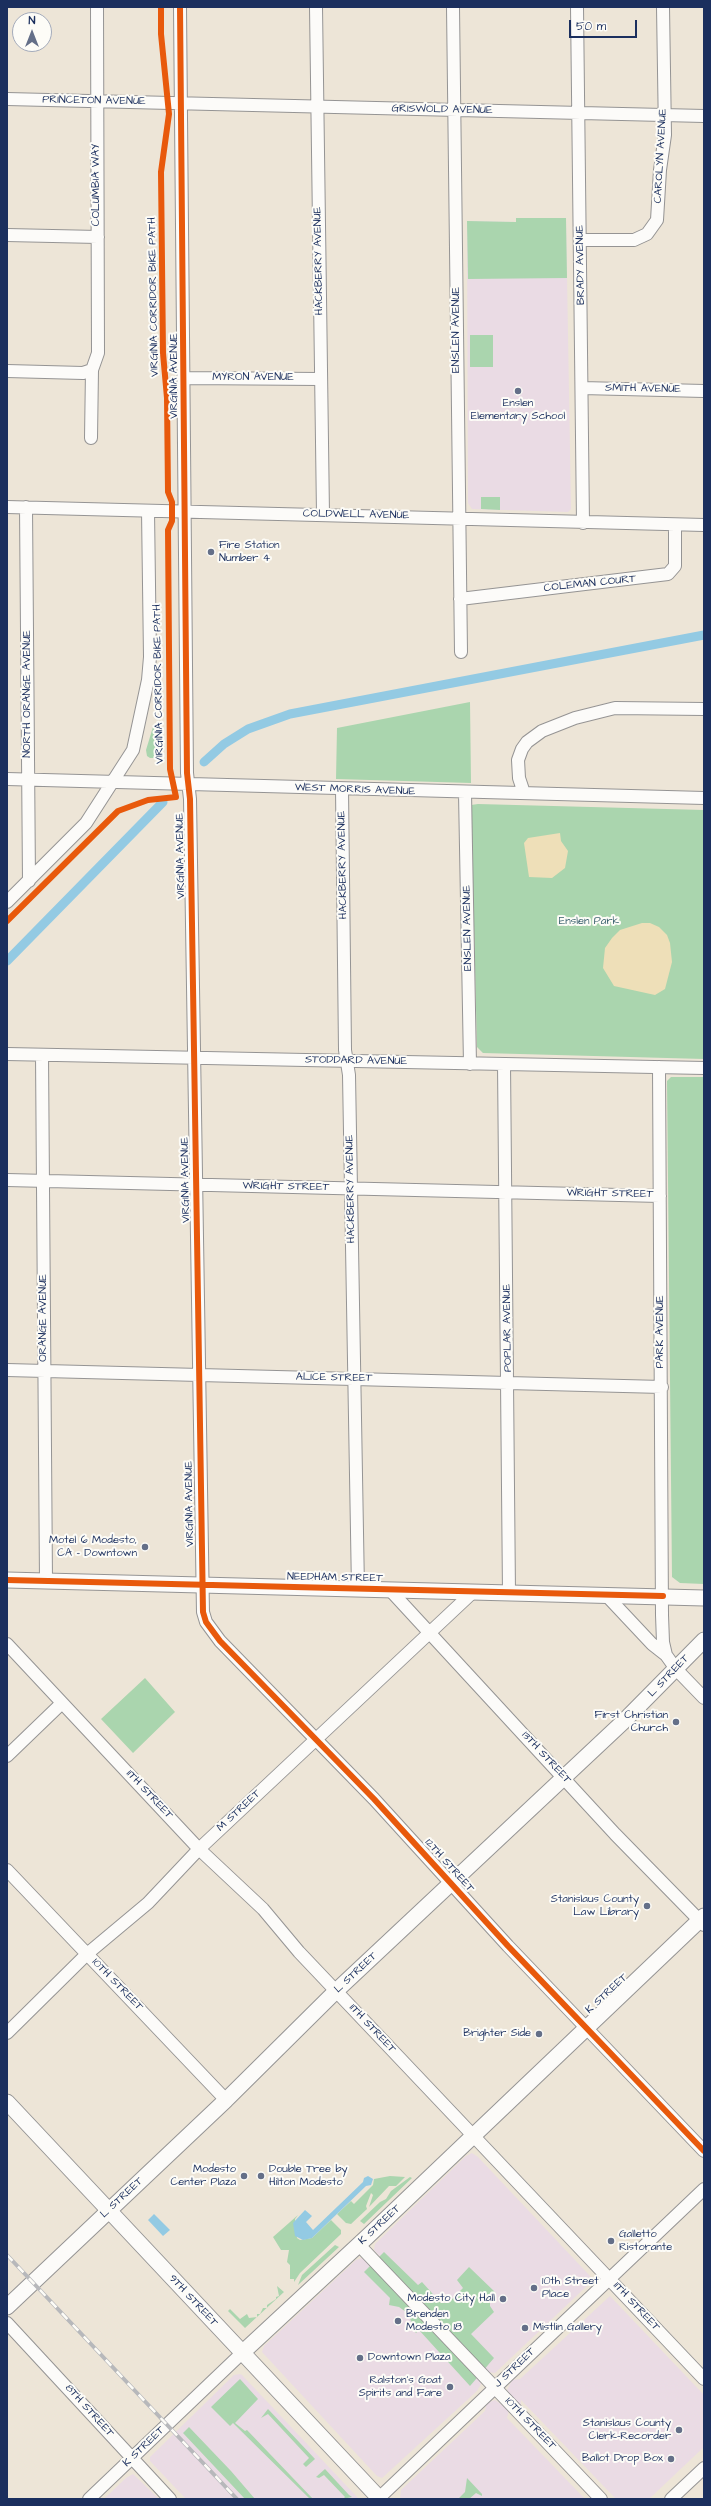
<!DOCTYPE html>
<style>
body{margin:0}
#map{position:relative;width:711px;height:2506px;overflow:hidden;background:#ede5d7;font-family:"Architects Daughter",sans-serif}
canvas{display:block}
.frame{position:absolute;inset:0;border:8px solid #1b2f5e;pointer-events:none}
.north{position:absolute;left:12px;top:12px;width:40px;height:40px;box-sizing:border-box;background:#fdfcf7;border:1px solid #a3aaba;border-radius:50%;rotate:0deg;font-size:11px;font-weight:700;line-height:16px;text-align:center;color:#1b2f5e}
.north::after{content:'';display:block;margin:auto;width:14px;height:18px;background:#646f88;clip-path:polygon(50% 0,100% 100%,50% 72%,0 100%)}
.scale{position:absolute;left:569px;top:20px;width:68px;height:18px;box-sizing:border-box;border:2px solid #1b2f5e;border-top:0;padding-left:5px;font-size:12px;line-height:14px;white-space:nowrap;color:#1b2f5e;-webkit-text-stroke:3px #fdfcf7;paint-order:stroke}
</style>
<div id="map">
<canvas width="711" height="2506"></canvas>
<div class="frame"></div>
<div class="north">N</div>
<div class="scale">50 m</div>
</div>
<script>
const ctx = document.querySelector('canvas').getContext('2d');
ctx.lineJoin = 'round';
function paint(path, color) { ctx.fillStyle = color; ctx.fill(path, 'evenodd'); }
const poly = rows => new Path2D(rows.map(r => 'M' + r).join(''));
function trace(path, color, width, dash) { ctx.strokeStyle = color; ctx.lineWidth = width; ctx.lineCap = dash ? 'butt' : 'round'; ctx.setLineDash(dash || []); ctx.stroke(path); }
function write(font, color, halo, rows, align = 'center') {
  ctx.font = font + ' "Architects Daughter",sans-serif'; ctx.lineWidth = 4; ctx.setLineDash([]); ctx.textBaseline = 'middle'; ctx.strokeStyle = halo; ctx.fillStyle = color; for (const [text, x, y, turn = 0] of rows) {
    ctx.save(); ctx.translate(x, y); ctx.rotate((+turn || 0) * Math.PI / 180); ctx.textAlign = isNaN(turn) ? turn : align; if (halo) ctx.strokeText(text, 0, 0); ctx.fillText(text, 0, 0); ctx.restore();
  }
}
paint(poly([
 [516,218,566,218,571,509,568,512,472,509,468,503,467,221,516,222],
 [472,2153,478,2157,591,2277,589,2284,495,2373,487,2372,374,2250,375,2244,466,2156],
 [362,2258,480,2380,481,2384,477,2391,382,2478,377,2476,262,2352,264,2346,356,2260],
 [610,2296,704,2395,704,2447,649,2499,616,2499,521,2400,520,2408,507,2390,512,2380,520,2379],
 [240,2374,242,2375,359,2499,186,2499,150,2461,150,2457,234,2375],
 [495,2400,509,2410,507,2418,585,2499,400,2499,401,2490,485,2411,487,2403],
 [133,2474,159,2499,104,2499,126,2478]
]), '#eadbe4');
paint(poly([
 [516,218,566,218,567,278,468,279,467,221,516,222],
 [470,335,493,335,493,367,470,367],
 [481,497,500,497,500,510,481,509],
 [470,702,471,783,336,779,337,728],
 [157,726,161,730,161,753,157,758,150,758,147,756,146,750,153,727],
 [478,804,704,810,704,1059,483,1053,477,1047,471,805],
 [671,1077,704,1077,704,1584,680,1583,672,1577,667,1081],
 [145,1678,175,1712,133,1753,101,1719],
 [390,2176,405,2177,396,2186,389,2186,369,2207,373,2195,371,2193,366,2206,367,2209,351,2224,346,2223,337,2214,351,2201,354,2204,373,2185,374,2179],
 [410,2177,412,2178,364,2224,360,2221,380,2202,386,2199,391,2191],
 [298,2215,295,2219,297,2238,300,2240,312,2238,331,2220,341,2230,341,2234,300,2273,294,2282,294,2279,290,2279,290,2265,287,2262,289,2250,281,2250,273,2237],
 [335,2245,339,2247,298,2285,302,2275],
 [384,2252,418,2285,422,2282,441,2303,448,2303,463,2288,457,2280,469,2267,496,2293,490,2297,490,2306,494,2312,471,2334,494,2358,470,2386,419,2330,416,2333,413,2329,409,2314,399,2307,389,2305,390,2298,364,2272],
 [277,2286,284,2292,245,2328,228,2311,230,2309,240,2319,247,2314,249,2318,257,2317,257,2314,260,2314,263,2308,267,2308,267,2305,276,2299,276,2297,279,2296],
 [240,2379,258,2399,235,2423,245,2431,247,2430,313,2499,310,2499,233,2423,230,2426,211,2407],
 [268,2409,315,2459,306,2467,303,2464,309,2458,268,2414,261,2418],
 [189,2427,231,2471,255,2499,245,2499,183,2433],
 [325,2469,349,2495,352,2497,343,2499,345,2497,324,2475,319,2478,316,2477],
 [467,2478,482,2494,482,2496,476,2493,469,2499,458,2499,465,2492]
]), '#aad5ae');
paint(poly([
 [560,833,561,841,568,851,565,868,552,878,529,877,524,843,528,838],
 [642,923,650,923,659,927,667,935,670,943,672,962,665,989,655,995,614,986,603,968,605,948,612,938,620,930]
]), '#eedfb8');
paint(poly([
 [368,2176,373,2179,371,2185,366,2186,312,2238,303,2240,295,2236,293,2223,305,2210,312,2216,306,2222,313,2230,363,2182,364,2178],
 [154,2214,170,2230,163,2236,148,2220]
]), '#93cae3');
trace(poly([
 [204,762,224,744,248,729,290,714,704,635],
 [7,961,163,802]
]), '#93cae3', 9);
const minor = poly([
 [180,7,187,773,190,799,203,1612,206,1622,220,1641,374,1799,508,1946,704,2151],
 [316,7,323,514],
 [453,7,461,652],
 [577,7,583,523],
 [7,99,704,116],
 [7,235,98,237],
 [580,240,634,240,647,234,657,220,660,170,665,135,663,7],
 [7,371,83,373,92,370,98,353,97,7],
 [185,378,320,379],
 [582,388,704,391],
 [91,438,92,370],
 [7,507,704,525],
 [26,507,29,881],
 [460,599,668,574,675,566,675,525],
 [7,779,704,798],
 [342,789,345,1050,349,1075,358,1589],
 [465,793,470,1064],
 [524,793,519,778,518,760,522,749,527,742,542,731,575,718,615,708,704,709],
 [7,902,86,823,133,750,148,680,150,657,148,511],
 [7,1054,704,1068],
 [42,1055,46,1581],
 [504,1064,509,1593],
 [659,1067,662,1615,663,1642,666,1655],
 [7,1180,660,1196],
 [7,1370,662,1387],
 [390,1590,615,1834,704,1925],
 [606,1595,652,1644,666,1655,676,1669,704,1698],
 [7,1644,199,1849,263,1909,299,1952,704,2379],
 [7,1756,62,1703],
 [7,1870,226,2100],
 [7,2033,87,1954,148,1903,199,1849,473,1592],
 [359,2245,601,2499],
 [7,2323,170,2499],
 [379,2498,704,2189],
 [89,2499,242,2353],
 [671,2499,704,2468]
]);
const major = poly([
 [7,1580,704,1598],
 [7,2102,380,2499],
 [7,2307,226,2100,336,1991,623,1722,704,1640],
 [242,2353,367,2237,704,1916]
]);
trace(minor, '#959494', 14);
trace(major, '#959494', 17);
trace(minor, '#fcfbf9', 12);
trace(major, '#fcfbf9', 15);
const rail = poly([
 [7,2255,237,2499]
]);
trace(rail, '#b7b8bb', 4);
trace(rail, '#fdfcf7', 2.5, [8]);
trace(poly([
 [180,7,187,773,190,799,203,1612,206,1622,220,1641,374,1799,508,1946,704,2151],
 [7,921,118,811,148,800,176,797,170,769,168,530,172,521,172,502,168,492,167,398,163,353,161,172,169,114,161,34,161,7],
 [7,1580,663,1596]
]), '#e8590c', 6);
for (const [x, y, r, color] of [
 [518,391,4,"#646f88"],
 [211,552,4,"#646f88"],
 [145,1547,4,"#646f88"],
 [676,1722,4,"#646f88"],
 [647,1906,4,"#646f88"],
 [539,2034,4,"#646f88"],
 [244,2176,4,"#646f88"],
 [261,2176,4,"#646f88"],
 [611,2241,4,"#646f88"],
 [534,2288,4,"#646f88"],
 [503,2299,4,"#646f88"],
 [398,2321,4,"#646f88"],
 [525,2328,4,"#646f88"],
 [360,2358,4,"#646f88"],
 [450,2387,4,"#646f88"],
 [679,2430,4,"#646f88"],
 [671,2459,4,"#646f88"]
]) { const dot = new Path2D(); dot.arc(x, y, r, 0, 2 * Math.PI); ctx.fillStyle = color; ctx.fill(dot); trace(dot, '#fdfcf7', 1.5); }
write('11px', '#1b2f5e', '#fdfcf7', [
 ["PRINCETON AVENUE",94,101,1],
 ["GRISWOLD AVENUE",442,110,1],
 ["CAROLYN AVENUE",661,156,-87],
 ["COLUMBIA WAY",97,185,-90],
 ["HACKBERRY AVENUE",319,261,-91],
 ["BRADY AVENUE",581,265,-91],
 ["VIRGINIA CORRIDOR BIKE PATH",154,297,-91],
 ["ENSLEN AVENUE",457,330,-90],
 ["VIRGINIA AVENUE",175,376,-90],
 ["MYRON AVENUE",253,378],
 ["SMITH AVENUE",643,389,1],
 ["COLDWELL AVENUE",356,515,1],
 ["COLEMAN COURT",590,584,-6],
 ["VIRGINIA CORRIDOR BIKE PATH",159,684,-91],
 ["NORTH ORANGE AVENUE",28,694,-90],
 ["WEST MORRIS AVENUE",355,790,2],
 ["VIRGINIA AVENUE",181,856,-91],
 ["HACKBERRY AVENUE",343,865,-91],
 ["ENSLEN AVENUE",468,928,-91],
 ["STODDARD AVENUE",356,1061,1],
 ["VIRGINIA AVENUE",186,1180,-91],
 ["WRIGHT STREET",286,1187,1],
 ["HACKBERRY AVENUE",351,1189,-91],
 ["WRIGHT STREET",610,1194,1],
 ["ORANGE AVENUE",44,1318,-90],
 ["POPLAR AVENUE",508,1328,-91],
 ["PARK AVENUE",661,1332,-90],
 ["ALICE STREET",334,1378,1],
 ["VIRGINIA AVENUE",190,1504,-91],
 ["NEEDHAM STREET",335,1578,1],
 ["L STREET",669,1676,-46],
 ["13TH STREET",546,1758,47],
 ["11TH STREET",149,1795,47],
 ["M STREET",239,1811,-43],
 ["12TH STREET",449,1866,48],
 ["L STREET",356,1973,-43],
 ["10TH STREET",117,1985,46],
 ["K STREET",607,1994,-43],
 ["11TH STREET",372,2029,47],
 ["L STREET",122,2198,-43],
 ["K STREET",380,2225,-43],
 ["9TH STREET",193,2301,47],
 ["11TH STREET",636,2307,47],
 ["J STREET",515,2368,-44],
 ["8TH STREET",89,2411,48],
 ["10TH STREET",530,2424,46],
 ["K STREET",144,2447,-44]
]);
write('11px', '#1b2f5e', '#fdfcf7', [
 ["Enslen",518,404,"center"],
 ["Elementary School",518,417,"center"],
 ["Fire Station",219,546,"left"],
 ["Number 4",219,559,"left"],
 ["Motel 6 Modesto,",137,1541],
 ["CA - Downtown",137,1554],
 ["First Christian",668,1716],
 ["Church",668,1729],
 ["Stanislaus County",639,1900],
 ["Law Library",639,1913],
 ["Brighter Side",531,2034],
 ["Modesto",236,2170],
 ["Center Plaza",236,2183],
 ["Double Tree by",269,2170,"left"],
 ["Hilton Modesto",269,2183,"left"],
 ["Galletto",619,2235,"left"],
 ["Ristorante",619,2248,"left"],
 ["10th Street",542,2282,"left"],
 ["Place",542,2295,"left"],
 ["Modesto City Hall",495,2299],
 ["Brenden",406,2315,"left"],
 ["Modesto 18",406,2328,"left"],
 ["Mistlin Gallery",533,2328,"left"],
 ["Downtown Plaza",368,2358,"left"],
 ["Ralston's Goat",442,2381],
 ["Spirits and Fare",442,2394],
 ["Stanislaus County",671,2424],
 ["Clerk-Recorder",671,2437],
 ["Ballot Drop Box",663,2459]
], 'right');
write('11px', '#365d6c', '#fdfcf7', [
 ["Enslen Park",589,922]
]);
</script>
